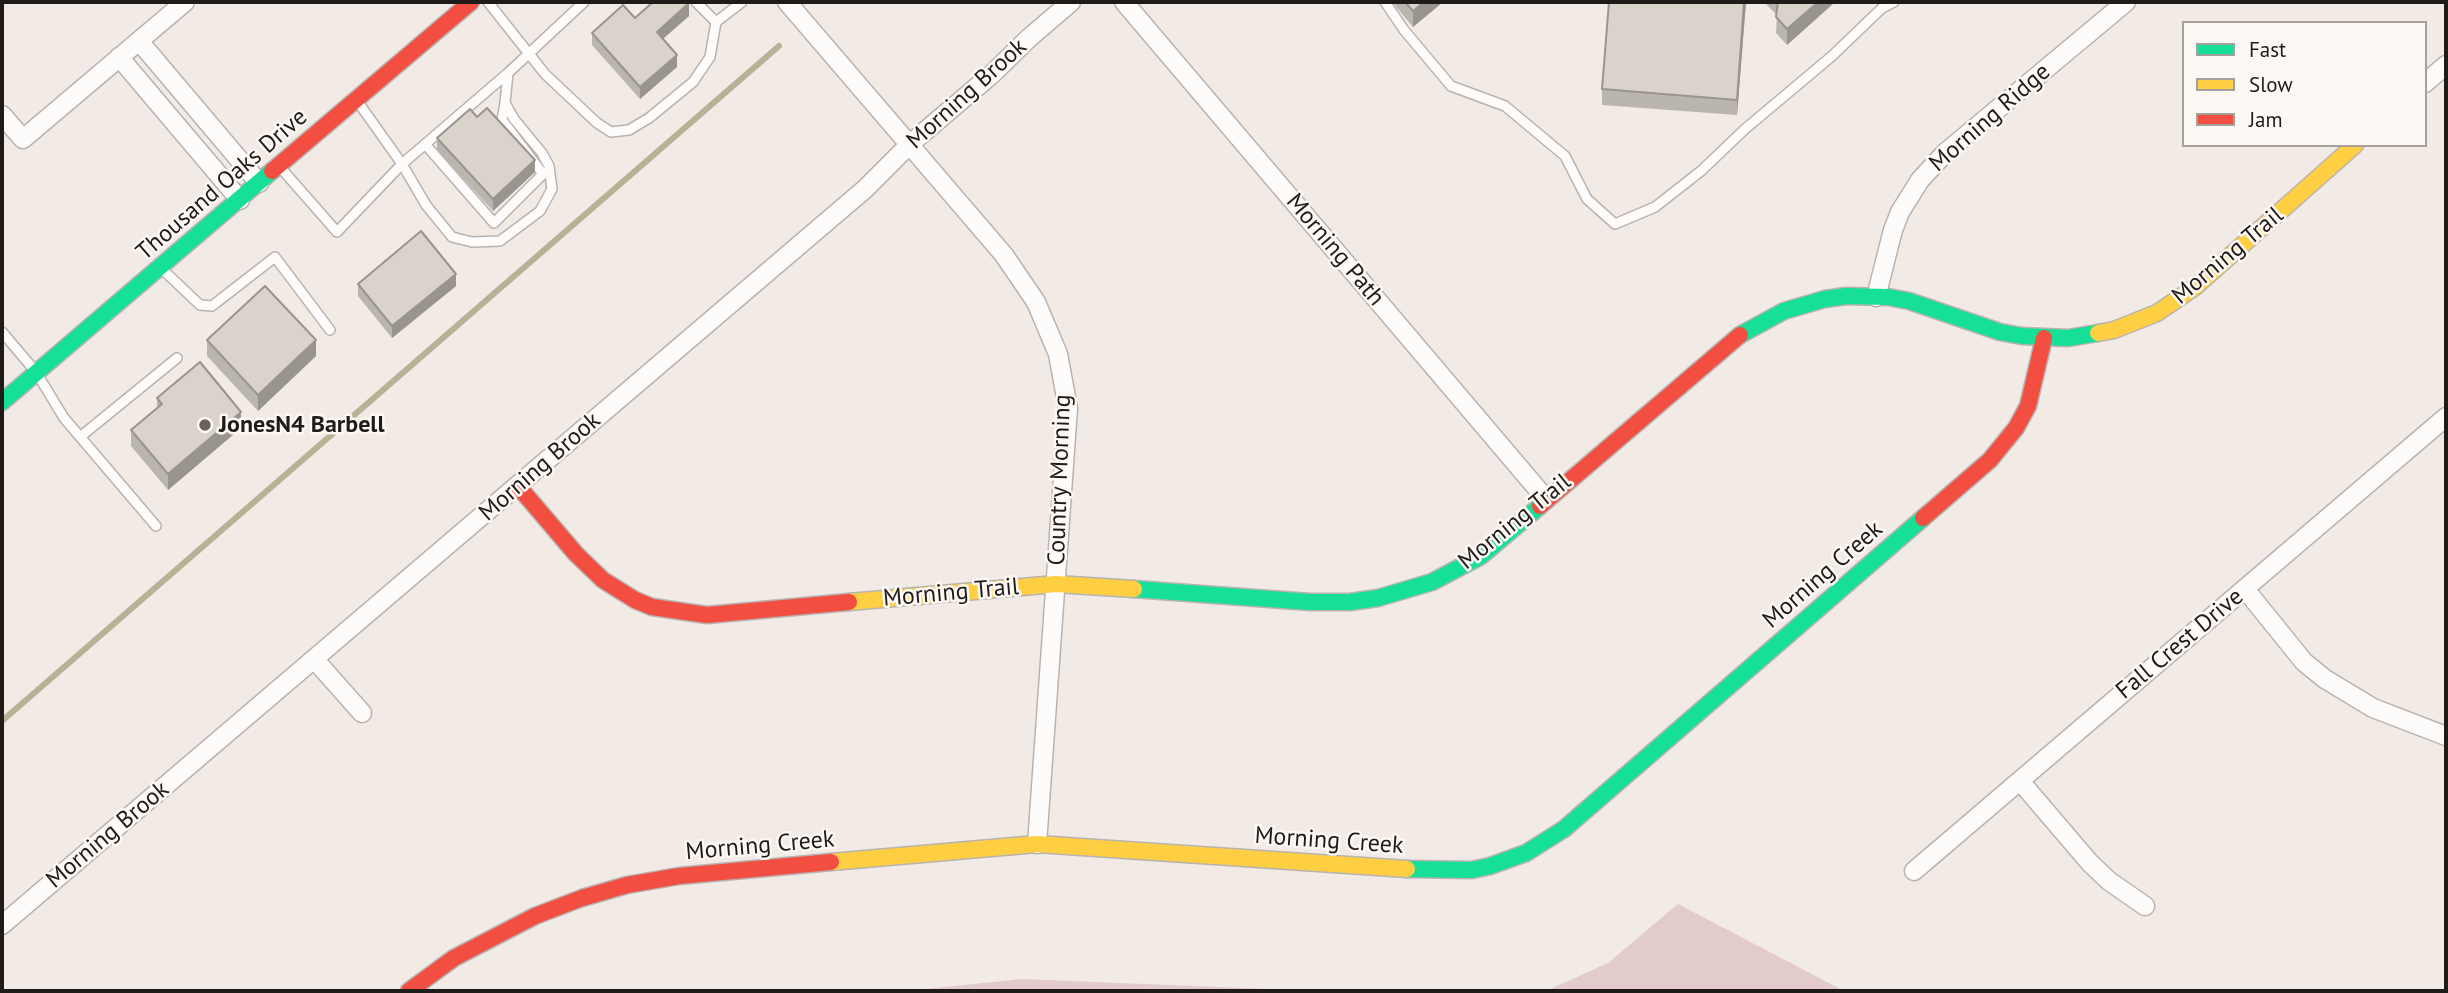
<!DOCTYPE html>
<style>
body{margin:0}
#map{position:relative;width:2448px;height:993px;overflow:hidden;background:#f1eae5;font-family:"PT Sans",sans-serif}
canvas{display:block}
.frame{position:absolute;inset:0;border:4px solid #1f1b18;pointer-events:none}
.legend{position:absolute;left:2182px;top:21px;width:245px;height:126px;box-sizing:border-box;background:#fdf8f4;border:2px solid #a4a09c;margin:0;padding:9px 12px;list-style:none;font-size:21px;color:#1f1b18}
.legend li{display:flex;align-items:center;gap:14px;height:35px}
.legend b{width:35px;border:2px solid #a4a09c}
</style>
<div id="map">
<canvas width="2448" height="993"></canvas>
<div class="frame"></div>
<ul class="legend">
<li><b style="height:9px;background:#16e098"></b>Fast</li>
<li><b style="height:9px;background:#ffcf43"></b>Slow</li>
<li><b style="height:9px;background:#f24e42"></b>Jam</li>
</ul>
</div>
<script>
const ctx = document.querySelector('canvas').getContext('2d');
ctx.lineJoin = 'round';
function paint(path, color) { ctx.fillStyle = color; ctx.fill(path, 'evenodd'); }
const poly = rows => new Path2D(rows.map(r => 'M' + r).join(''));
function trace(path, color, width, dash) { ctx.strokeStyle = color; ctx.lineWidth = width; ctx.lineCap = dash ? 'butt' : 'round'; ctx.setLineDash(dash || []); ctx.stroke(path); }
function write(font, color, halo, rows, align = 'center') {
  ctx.font = font + ' "PT Sans",sans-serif'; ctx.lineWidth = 5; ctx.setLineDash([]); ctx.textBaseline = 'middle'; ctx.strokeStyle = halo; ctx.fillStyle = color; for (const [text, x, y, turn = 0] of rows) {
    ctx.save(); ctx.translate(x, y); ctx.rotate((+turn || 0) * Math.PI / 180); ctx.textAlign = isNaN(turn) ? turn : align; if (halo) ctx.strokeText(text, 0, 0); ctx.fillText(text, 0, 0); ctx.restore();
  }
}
paint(poly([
 [1678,904,1844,991,1546,991,1608,963],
 [1022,979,1316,991,906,991]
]), '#e2cbca');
trace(poly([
 [2,721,779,46]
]), '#b8b196', 6);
const lane = poly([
 [488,2,545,74,597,123,611,132,629,130,649,118,693,82,710,57,716,22,742,2],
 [696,2,716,22],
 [1385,2,1404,30,1451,86,1505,106,1565,156,1587,199,1615,224,1655,207,1701,171,1745,129,1832,56,1882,8,1894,2],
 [358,102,402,164,426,205,452,237,472,242,500,241,540,211,552,189,549,166,542,153,514,119,505,103,508,73,584,2],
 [425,144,494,223,543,174,502,120,505,103],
 [280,167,337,232,402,164,508,73],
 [162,269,200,305,212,306,275,257,330,330],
 [2,332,36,372,64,418,156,526],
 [80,437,177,358]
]);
const street = poly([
 [787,2,1004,255,1036,302,1058,354,1068,408,1037,844],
 [1124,2,1546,499],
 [139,41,259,183],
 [119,57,240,200],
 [2425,83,2446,65],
 [2,115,23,139,185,2],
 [1876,297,1893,230,1900,212,1920,180,1945,153,2126,2],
 [2245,589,2304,662,2325,679,2373,708,2446,736],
 [315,660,362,713],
 [2020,781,2090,863,2109,881,2145,906],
 [1914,871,2446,417],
 [2,925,865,189,910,144,991,75,1029,38,1071,2]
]);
const fast = poly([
 [1740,335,1784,311,1825,299,1846,296,1888,297,1909,301,2000,332,2022,336,2068,338,2098,333],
 [2,402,272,171],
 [1134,589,1310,602,1350,602,1378,598,1432,582,1481,556,1540,506],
 [1407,869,1472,870,1490,866,1526,853,1564,829,1923,518]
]);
const slow = poly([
 [2098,333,2114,330,2157,313,2195,287,2355,145],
 [849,602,1056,584,1134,589],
 [831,862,1037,844,1407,869]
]);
const jam = poly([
 [272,171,471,2],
 [518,486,576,554,603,580,635,600,652,607,707,615,849,602],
 [1540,506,1740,335],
 [1923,518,1990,460,2016,428,2028,406,2044,338],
 [409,991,454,958,535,916,582,898,627,885,679,876,831,862]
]);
trace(lane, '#b9b3b0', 12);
trace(street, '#b9b3b0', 21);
trace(fast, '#b9b3b0', 19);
trace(slow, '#b9b3b0', 19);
trace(jam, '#b9b3b0', 19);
trace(lane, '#fdfcfb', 9);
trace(street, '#fdfcfb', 18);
trace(fast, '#16e098', 16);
trace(slow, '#ffcf43', 16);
trace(jam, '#f24e42', 16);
paint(poly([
 [1392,2,1443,2,1413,27],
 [1609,2,1746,2,1737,115,1602,105,1602,89],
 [1764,2,1835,2,1787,45,1776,33,1777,15],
 [689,16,663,39,677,67,640,99,592,45,592,33,635,18],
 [477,117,535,172,493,211,437,150,437,138],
 [358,284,456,286,392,338,358,296],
 [207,340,316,356,258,411,207,356],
 [157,398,241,428,168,490,131,446,131,430,157,409]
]), '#bbb5af');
paint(poly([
 [1424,2,1443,2,1413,27,1413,11],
 [1744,2,1746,2,1737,115,1737,100],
 [1818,2,1835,2,1787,45,1787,29],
 [689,3,689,16,657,44,657,32],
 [677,55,677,67,640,99,640,87],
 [535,160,535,172,493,211,493,199],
 [456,274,456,286,392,338,392,326],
 [316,340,316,356,258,411,258,395],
 [241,412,241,428,168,490,168,474]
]), '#99948e');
const building = poly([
 [653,2,688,2,689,3,657,32,677,55,640,87,592,33,623,5,635,18,653,2],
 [1405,2,1424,2,1413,11,1405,2],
 [1609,2,1744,2,1737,100,1602,89,1609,2],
 [1778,2,1818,2,1787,29,1776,17,1778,2],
 [487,108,535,160,493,199,437,138,470,109,477,117,487,108],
 [421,231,456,274,392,326,358,284,421,231],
 [265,286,316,340,258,395,207,340,265,286],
 [200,362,241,412,168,474,131,430,162,404,157,398,200,362]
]);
paint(building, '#dad3cb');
trace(building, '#99948e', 2);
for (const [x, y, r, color] of [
 [205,425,7,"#686360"]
]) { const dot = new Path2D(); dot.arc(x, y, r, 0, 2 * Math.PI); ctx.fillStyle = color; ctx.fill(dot); trace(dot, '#fdf8f4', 2.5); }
write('24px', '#1f1b18', '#fdf8f4', [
 ["Morning Brook",967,94,-42],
 ["Morning Ridge",1990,118,-41],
 ["Thousand Oaks Drive",222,185,-41],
 ["Morning Path",1335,250,50],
 ["Morning Trail",2228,256,-40],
 ["Morning Brook",540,467,-41],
 ["Country Morning",1060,480,-88],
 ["Morning Trail",1515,522,-39],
 ["Morning Creek",1823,575,-41],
 ["Morning Trail",951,593,-5],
 ["Fall Crest Drive",2180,644,-40],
 ["Morning Brook",108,835,-40],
 ["Morning Creek",1329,841,4],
 ["Morning Creek",760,846,-5]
]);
write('bold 24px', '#1f1b18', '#fdf8f4', [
 ["JonesN4 Barbell",219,425]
], 'left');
</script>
